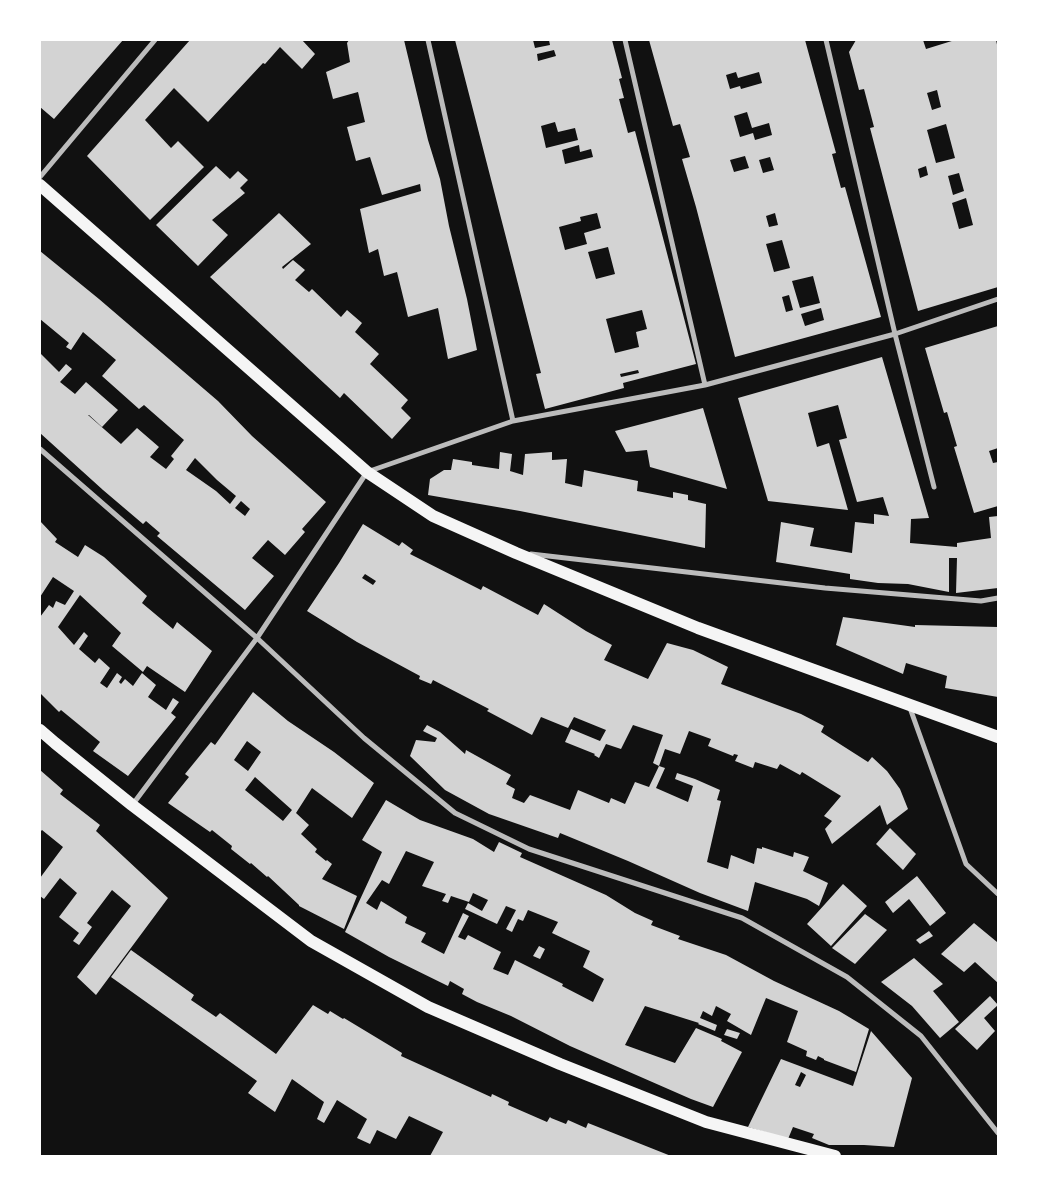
<!DOCTYPE html>
<style>
body{margin:0}
#map{position:relative;width:1038px;height:1196px;overflow:hidden;background:#111;font-family:"Varela Round",sans-serif}
canvas{display:block}
.frame{position:absolute;inset:0;border:41px solid #fff;pointer-events:none}
</style>
<div id="map">
<canvas width="1038" height="1196"></canvas>
<div class="frame"></div>
</div>
<script>
const ctx = document.querySelector('canvas').getContext('2d');
ctx.lineJoin = 'round';
function paint(path, color) { ctx.fillStyle = color; ctx.fill(path, 'evenodd'); }
const poly = rows => new Path2D(rows.map(r => 'M' + r).join(''));
function trace(path, color, width, dash) { ctx.strokeStyle = color; ctx.lineWidth = width; ctx.lineCap = dash ? 'butt' : 'round'; ctx.setLineDash(dash || []); ctx.stroke(path); }
paint(poly([
 [40,40,123,40,54,119,40,107],
 [190,40,302,40,315,54,302,69,280,47,265,64,263,63,208,122,174,88,145,120,171,148,178,141,204,167,150,220,87,156],
 [349,40,404,40,428,140,440,179,449,226,467,299,477,350,448,359,438,308,408,317,397,272,384,276,378,249,369,253,360,209,421,191,420,184,382,195,370,157,356,161,347,127,365,122,358,92,333,99,326,72,350,62,347,43],
 [455,40,533,40,535,48,550,45,549,40,612,40,622,78,619,79,624,98,619,99,628,133,635,131,696,364,623,383,624,388,545,409,536,374,541,373],
 [554,50,556,56,538,61,537,54],
 [555,122,558,132,575,128,578,140,546,148,541,126],
 [579,145,580,152,591,149,593,157,565,164,562,150],
 [597,213,601,228,584,233,587,244,565,250,559,227,581,221,580,217],
 [608,247,615,274,596,279,588,252],
 [642,310,647,329,636,332,639,347,615,353,606,319],
 [638,370,639,373,621,377,620,374],
 [649,40,805,40,836,153,832,154,841,188,845,187,881,317,735,357,696,207,682,159,690,157,680,124,673,126],
 [736,72,738,78,759,72,762,83,741,89,740,86,730,89,726,75],
 [747,112,752,128,769,123,772,135,755,140,753,133,740,137,734,116],
 [745,156,749,168,734,172,730,160],
 [770,157,774,170,763,173,759,160],
 [775,213,778,225,769,227,766,216],
 [782,240,790,268,774,272,766,244],
 [813,276,820,303,800,308,792,281],
 [789,295,793,310,786,312,782,297],
 [821,308,824,320,805,326,801,314],
 [856,40,923,40,926,49,955,40,987,40,987,41,996,40,998,49,998,287,918,311,870,128,874,127,864,89,859,90,849,52],
 [937,90,941,107,932,110,927,93],
 [946,124,955,158,936,163,927,130],
 [926,166,928,175,920,178,918,169],
 [959,173,964,191,953,195,948,176],
 [966,198,973,225,959,229,952,203],
 [216,166,230,179,238,171,248,180,240,188,245,193,212,220,228,235,198,266,156,225],
 [279,213,311,244,282,267,283,269,293,260,305,270,295,280,309,292,312,289,341,317,347,310,362,323,355,332,379,354,370,364,408,400,401,408,411,418,392,439,344,393,340,398,210,277],
 [40,251,99,299,218,401,252,436,326,502,302,529,305,532,285,555,268,540,252,558,274,576,245,610,157,536,160,533,146,521,143,524,103,490,40,433,40,353,59,372,66,364,72,369,60,382,75,394,86,382,118,410,102,427,89,415,88,415,121,444,137,428,159,447,150,457,166,469,174,459,171,456,184,440,144,405,139,409,102,376,116,360,83,332,71,350,66,347,69,343,40,319],
 [195,458,217,480,236,496,230,504,216,491,186,470],
 [241,501,250,509,245,516,235,508],
 [998,326,998,448,989,451,993,463,998,462,998,506,974,513,954,447,957,446,947,412,944,413,925,348],
 [882,357,929,518,911,519,910,543,957,547,957,543,991,538,989,517,998,516,998,588,956,593,957,558,949,558,949,592,908,584,878,583,850,579,850,574,776,562,781,522,814,528,810,546,852,553,855,522,874,524,874,514,889,516,883,497,857,502,839,440,847,438,838,405,808,413,817,447,829,443,848,510,768,501,738,398],
 [703,408,727,489,650,467,647,450,626,452,615,431],
 [500,452,512,454,510,471,523,475,525,454,552,452,552,460,567,459,565,483,582,487,584,470,638,481,637,491,673,498,673,492,688,495,688,500,706,504,705,548,520,511,428,495,430,479,444,470,451,470,453,459,472,462,472,465,499,469],
 [40,521,57,539,55,542,78,557,85,545,104,557,147,596,142,603,173,629,177,622,212,651,185,692,147,666,143,672,112,646,121,633,80,595,58,627,74,645,84,632,88,636,79,649,95,663,99,658,110,668,100,683,107,688,117,673,122,677,119,682,121,684,125,679,133,686,142,673,156,685,148,697,166,710,173,698,179,702,171,713,176,717,128,776,93,751,100,742,61,710,59,712,40,693,40,617,49,605,53,608,56,601,65,605,74,591,53,577,40,597],
 [363,524,399,546,402,542,413,550,410,554,481,590,483,586,538,615,544,604,586,631,612,645,604,660,648,679,667,643,693,650,728,667,721,684,801,714,824,726,821,732,868,762,872,757,887,771,900,789,908,809,887,825,880,805,832,844,825,829,832,821,824,816,841,796,802,772,800,775,780,764,777,769,755,762,753,768,735,761,738,755,734,754,733,756,708,746,711,739,689,731,680,754,665,749,659,766,653,763,663,735,633,725,621,749,606,744,599,758,594,755,595,754,565,742,571,729,600,741,606,730,574,717,568,728,541,717,532,735,487,711,489,709,433,680,431,684,419,679,420,676,357,642,307,611,339,563],
 [365,574,376,581,373,585,362,578],
 [843,617,915,627,915,625,998,627,998,697,945,688,947,676,906,663,903,674,836,645],
 [253,692,288,721,334,752,374,783,352,818,312,788,296,813,309,825,301,834,317,849,315,852,326,861,327,860,332,864,322,879,357,896,344,929,299,906,299,905,268,876,267,877,251,863,250,864,231,849,232,846,212,830,210,832,168,803,189,777,185,774,211,742,215,745],
 [247,741,261,752,248,771,234,760],
 [255,777,292,810,283,821,245,790],
 [427,725,440,732,465,754,466,750,511,775,506,784,515,789,512,798,524,803,530,795,570,810,578,790,609,803,611,798,625,804,635,782,649,787,659,766,665,768,656,788,688,802,693,786,675,779,677,773,695,779,720,790,717,800,721,801,707,862,728,869,731,855,754,864,757,848,762,849,762,847,793,857,794,852,809,857,803,871,828,883,819,906,807,899,755,882,748,911,700,893,628,861,560,833,558,838,489,814,445,790,410,756,416,740,435,742,437,738,423,731],
 [40,770,63,790,60,794,100,825,96,831,168,898,96,995,77,977,131,906,112,890,87,923,92,927,79,945,73,941,79,933,59,917,77,893,60,878,44,899,40,896,40,878,63,847,42,830,40,832],
 [386,800,420,820,473,839,494,852,499,842,522,853,520,857,606,895,635,913,653,921,651,925,680,936,678,939,726,955,774,981,839,1011,869,1029,856,1072,824,1060,824,1059,818,1056,816,1060,806,1056,807,1051,787,1042,798,1011,766,998,751,1035,727,1021,731,1014,716,1006,712,1016,703,1011,700,1018,717,1025,715,1031,698,1024,699,1023,645,1006,625,1045,675,1063,696,1028,722,1039,721,1041,742,1052,713,1107,691,1099,570,1046,511,1016,477,1002,462,994,464,989,450,981,448,986,389,957,345,932,382,852,362,840],
 [406,851,434,862,422,886,446,894,442,901,448,903,451,896,469,902,473,893,488,900,482,911,468,903,465,909,497,924,506,906,516,910,506,929,512,932,518,919,523,921,528,910,558,922,552,933,590,951,583,967,604,979,593,1002,562,986,563,984,515,960,508,975,493,969,501,952,468,935,465,940,458,937,469,916,463,913,444,954,421,942,426,933,405,923,407,917,381,901,377,910,366,903,382,880,389,884],
 [890,828,916,854,903,870,876,844],
 [917,876,946,913,930,926,909,899,893,913,885,902],
 [843,884,867,906,831,946,807,924],
 [865,914,887,930,855,964,832,948],
 [974,923,997,942,998,941,998,983,975,962,964,972,941,954],
 [929,931,933,936,920,944,916,940],
 [539,946,545,949,540,959,533,956],
 [131,950,194,995,191,1000,216,1017,220,1013,276,1054,313,1005,328,1014,330,1011,343,1019,344,1018,402,1053,401,1056,491,1097,492,1094,509,1102,508,1105,547,1122,550,1117,551,1118,566,1124,568,1120,586,1128,588,1123,671,1156,430,1156,443,1132,409,1116,396,1139,377,1130,370,1144,357,1138,367,1119,337,1100,324,1123,317,1119,324,1102,292,1079,275,1112,248,1093,257,1081,111,977],
 [914,958,943,984,933,991,959,1022,940,1038,912,1006,881,982],
 [990,996,998,1005,984,1018,995,1031,977,1050,955,1029],
 [727,1029,740,1033,737,1039,724,1035],
 [871,1031,912,1078,894,1147,864,1145,829,1145,812,1138,814,1134,793,1127,788,1139,748,1127,781,1059,853,1086],
 [801,1072,806,1075,800,1087,795,1085]
]), '#d3d3d3');
trace(poly([
 [428,40,513,421],
 [625,40,705,385],
 [826,40,895,334,934,487],
 [40,177,155,40],
 [40,449,257,638,364,738,455,813,529,849,742,918,847,977,921,1036,998,1133],
 [531,554,825,588,981,601,998,598],
 [910,708,966,864,998,894],
 [133,804,257,638,367,472,513,421,705,385,895,334,998,299]
]), '#bcbcbc', 5);
trace(poly([
 [40,185,367,472,433,516,516,553,698,628,998,737],
 [40,730,55,743,132,805,311,941,428,1007,560,1064,706,1122,835,1156]
]), '#f5f5f5', 12);
</script>
